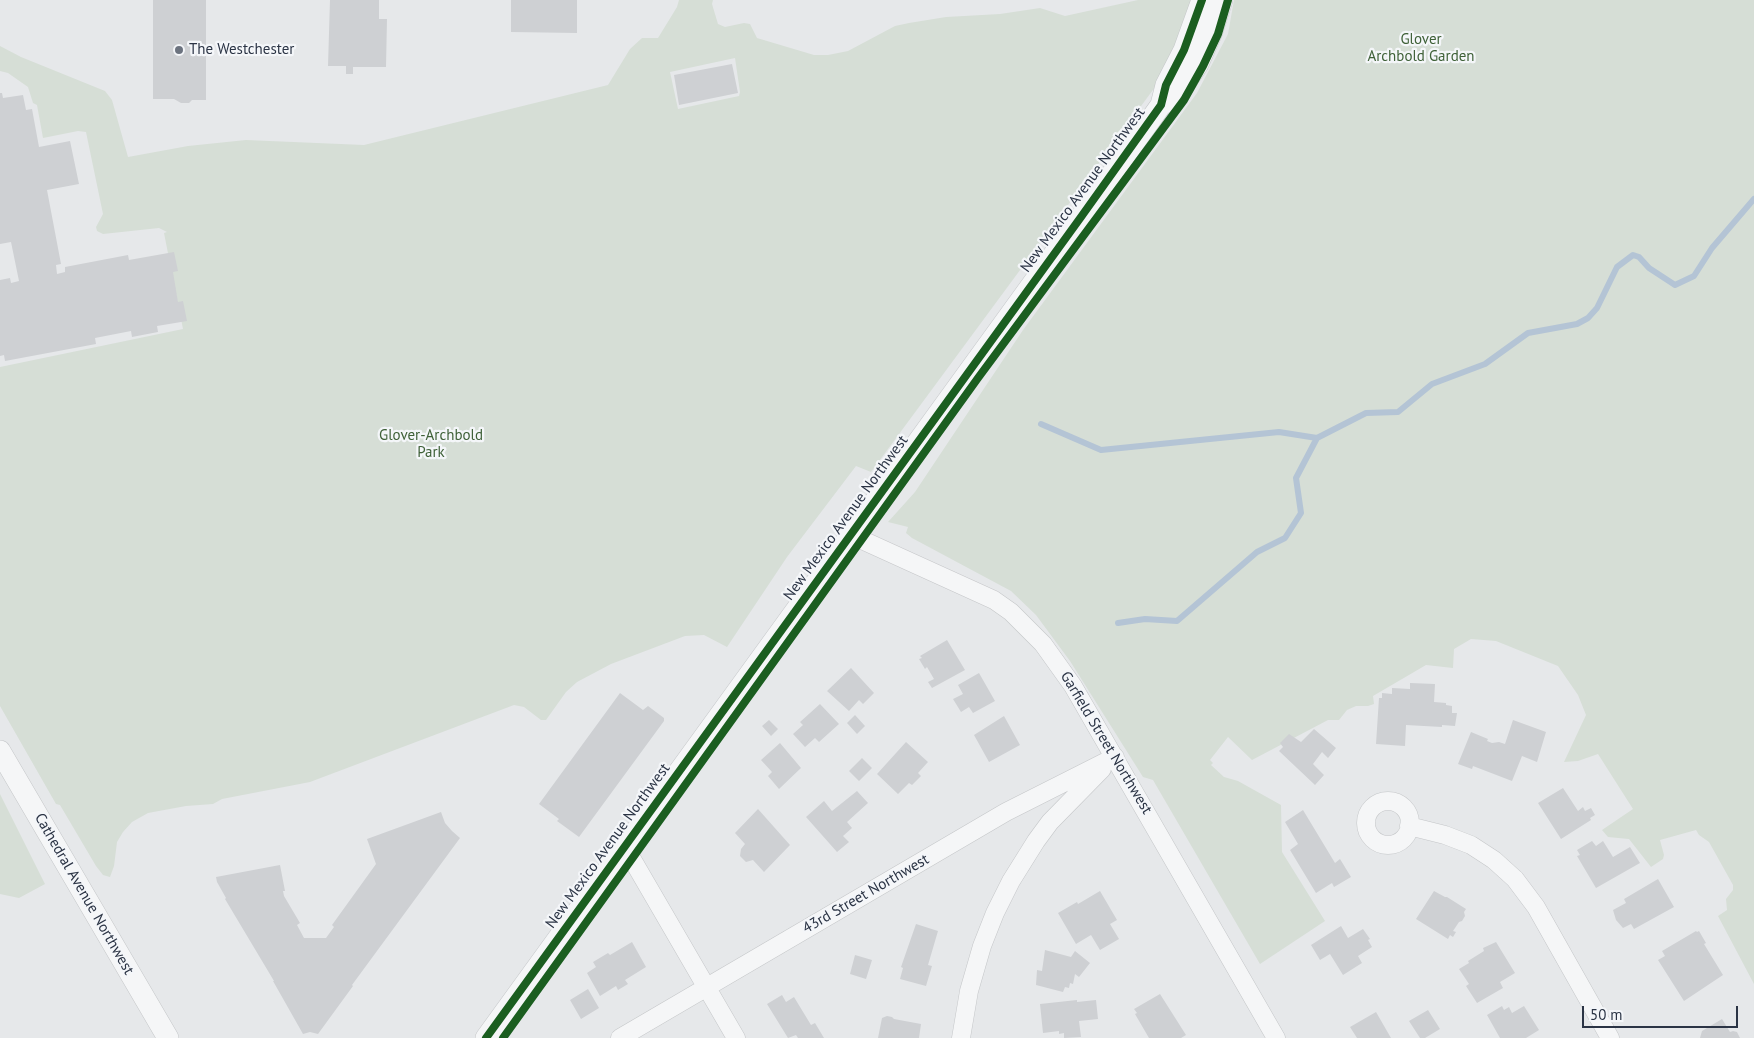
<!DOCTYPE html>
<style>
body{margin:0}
#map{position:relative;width:1754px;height:1038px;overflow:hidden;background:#e6e8ea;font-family:"PT Sans",sans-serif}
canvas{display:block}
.scale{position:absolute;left:1582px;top:1006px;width:156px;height:22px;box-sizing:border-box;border:2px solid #2b3445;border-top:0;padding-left:6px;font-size:15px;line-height:18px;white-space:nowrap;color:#2b3445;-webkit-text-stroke:4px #f4f6f9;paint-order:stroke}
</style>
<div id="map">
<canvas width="1754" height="1038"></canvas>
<div class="scale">50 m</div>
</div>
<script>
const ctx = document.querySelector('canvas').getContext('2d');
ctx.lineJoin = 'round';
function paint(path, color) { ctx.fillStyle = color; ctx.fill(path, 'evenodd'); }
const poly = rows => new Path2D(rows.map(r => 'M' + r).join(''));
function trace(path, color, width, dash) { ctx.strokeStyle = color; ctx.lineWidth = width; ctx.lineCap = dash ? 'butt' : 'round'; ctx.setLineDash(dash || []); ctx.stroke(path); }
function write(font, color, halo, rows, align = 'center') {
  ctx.font = font + ' "PT Sans",sans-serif'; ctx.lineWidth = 4.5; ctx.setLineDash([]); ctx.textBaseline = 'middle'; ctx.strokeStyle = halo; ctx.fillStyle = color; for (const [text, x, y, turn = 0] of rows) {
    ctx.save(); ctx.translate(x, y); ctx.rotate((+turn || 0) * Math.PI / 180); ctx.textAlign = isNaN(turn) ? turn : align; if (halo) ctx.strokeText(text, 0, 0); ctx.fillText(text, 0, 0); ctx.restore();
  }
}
paint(poly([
 [679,0,713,0,712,4,718,24,725,27,744,23,750,24,757,38,814,55,828,55,848,51,895,26,909,23,946,17,1000,14,1040,8,1065,16,1138,0,1196,0,1161,79,871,472,856,466,787,557,727,647,704,635,685,636,611,664,577,682,566,692,546,720,541,720,524,707,514,705,310,782,222,799,213,804,186,806,148,813,132,822,123,832,117,842,114,866,110,877,103,875,96,866,60,805,56,804,0,706,0,367,183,329,164,233,167,232,159,228,103,234,97,231,96,227,103,214,86,132,78,131,43,138,37,105,33,103,28,87,8,73,0,71,0,46,21,57,105,91,112,100,128,157,188,146,246,140,364,145,608,85,630,49,642,38,658,38,677,7],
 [735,58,740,92,739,96,678,109,670,72],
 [1234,0,1754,0,1754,984,1718,916,1727,910,1726,899,1733,890,1733,885,1709,842,1699,835,1696,830,1660,840,1664,855,1663,859,1651,867,1629,839,1608,837,1602,830,1633,809,1598,754,1578,761,1564,762,1586,715,1578,695,1558,666,1496,641,1471,639,1454,649,1453,668,1426,665,1373,696,1374,704,1368,706,1356,706,1347,710,1339,720,1328,720,1252,760,1228,737,1210,760,1213,763,1211,765,1224,777,1238,781,1281,805,1282,852,1325,921,1260,964,1153,780,1143,777,1070,661,1036,615,1011,591,912,538,906,533,908,527,888,522,915,492,1023,330,1197,93,1228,34],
 [0,794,45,884,19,898,0,894]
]), '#d6ded6');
trace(poly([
 [1041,424,1101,450,1279,432,1317,438,1366,413,1398,412,1432,384,1485,364,1528,333,1577,324,1588,318,1597,308,1617,267,1633,255,1639,257,1649,268,1675,285,1694,276,1712,248,1754,199],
 [1118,623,1145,619,1177,621,1257,552,1285,538,1301,513,1296,478,1317,438]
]), '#b4c4d5', 6);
paint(poly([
 [153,0,206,0,206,100,192,100,189,103,181,103,174,99,153,99],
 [330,0,379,0,379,19,387,19,386,67,353,67,353,74,346,74,346,66,328,66],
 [511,0,577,0,577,33,511,32],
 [732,64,738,93,679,105,674,75],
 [0,93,2,93,3,98,23,95,26,110,32,109,39,147,70,141,79,184,47,190,61,264,56,265,57,274,65,272,65,267,128,255,129,260,174,252,178,271,173,272,178,302,183,301,187,321,157,326,158,332,132,337,131,331,95,338,96,344,5,361,4,355,0,356,0,280,10,278,11,283,19,281,11,242,0,244],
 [947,640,965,670,932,688,928,682,934,679,927,667,925,669,919,659,922,658,920,656],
 [851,668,874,693,863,704,859,700,849,711,827,691],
 [979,673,995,701,973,713,969,707,961,712,953,699,963,694,958,685],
 [1410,683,1435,684,1434,702,1446,703,1446,705,1452,706,1452,713,1457,713,1455,726,1442,725,1442,727,1406,725,1405,746,1376,744,1379,698,1382,698,1382,693,1392,694,1392,688,1410,689],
 [620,693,643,710,648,706,664,718,664,721,579,837,557,821,559,819,539,804],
 [820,704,839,724,819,742,815,738,805,747,793,734,803,725,800,722],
 [855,715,865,726,857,734,847,723],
 [1004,716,1020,745,989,762,974,735],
 [769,720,778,729,771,736,762,726],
 [1513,720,1546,732,1537,762,1522,756,1512,781,1473,766,1472,769,1458,764,1471,732,1488,739,1487,741,1492,743,1499,742,1505,744],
 [1314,729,1336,748,1328,758,1322,752,1313,764,1324,775,1315,785,1279,751,1283,747,1280,743,1289,734,1301,742],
 [906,742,928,762,918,773,921,776,912,785,909,783,898,794,877,774],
 [780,743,801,768,779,789,768,776,772,772,761,760],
 [862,758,872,768,859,781,849,771],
 [1563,788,1578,811,1583,807,1585,811,1591,808,1595,815,1590,818,1591,820,1561,839,1538,803],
 [857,791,868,803,847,822,852,828,843,836,849,842,837,852,806,817,824,801,832,811],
 [758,809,790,845,764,872,753,860,746,862,740,856,741,849,745,844,735,833],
 [1303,810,1335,863,1340,859,1351,877,1334,887,1332,883,1316,893,1290,850,1298,844,1285,822],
 [441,812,445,823,452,831,460,838,352,985,353,986,318,1034,310,1032,303,1034,273,981,274,981,225,899,226,898,217,882,216,877,280,865,285,891,283,891,284,896,300,923,297,925,304,938,326,938,334,927,332,925,376,864,367,839],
 [1592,841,1596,846,1603,841,1613,857,1630,847,1640,863,1596,888,1577,856,1580,855,1577,850],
 [1658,879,1674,907,1634,929,1631,924,1623,928,1616,920,1613,910,1626,903,1624,899],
 [1100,891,1117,920,1110,924,1119,939,1100,950,1091,935,1076,944,1058,913,1077,902,1078,904],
 [1434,891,1445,897,1447,897,1466,909,1464,912,1465,916,1462,921,1459,922,1453,931,1456,932,1453,937,1450,935,1448,939,1416,919],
 [916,924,938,931,928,965,932,966,926,986,900,979,903,968,901,967],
 [1341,926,1348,938,1363,929,1370,939,1368,940,1372,947,1358,956,1362,963,1343,975,1330,954,1320,960,1311,945],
 [1696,931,1697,932,1699,931,1706,943,1704,944,1723,975,1684,1001,1658,960,1665,956,1662,951],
 [632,942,646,967,625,980,628,984,618,990,616,986,600,996,587,973,596,967,593,962,608,953,610,955],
 [1496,942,1515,973,1500,982,1503,988,1477,1003,1466,986,1469,984,1459,969,1469,963,1468,961,1484,951,1483,948],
 [1045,950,1071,957,1075,951,1090,963,1079,977,1075,974,1073,984,1070,983,1069,988,1065,987,1063,992,1036,985,1037,970,1042,971],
 [855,955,872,960,866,979,850,974],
 [588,989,599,1008,581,1019,570,1000],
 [1160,994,1186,1035,1181,1038,1149,1038,1135,1014,1137,1013,1134,1009],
 [782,995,786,1002,794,997,811,1025,815,1023,824,1038,798,1038,796,1035,788,1038,767,1004],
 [1077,1000,1077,1002,1096,1000,1098,1019,1079,1021,1081,1037,1064,1038,1064,1033,1059,1034,1059,1031,1043,1033,1040,1004],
 [1502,1006,1504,1010,1509,1007,1512,1013,1524,1006,1539,1030,1526,1038,1500,1038,1487,1015],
 [1428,1010,1440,1029,1425,1038,1420,1038,1409,1021],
 [1376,1012,1391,1038,1357,1038,1350,1027],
 [887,1016,892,1017,894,1019,921,1024,919,1038,878,1038,882,1018],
 [1722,1019,1730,1032,1733,1031,1737,1032,1740,1038,1700,1038,1702,1031]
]), '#ced0d3');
const minor = poly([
 [851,535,994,600,1011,612,1043,644,1073,686,1276,1038],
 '1366 823a22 22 0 1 1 44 0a22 22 0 1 1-44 0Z',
 [1409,826,1445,835,1471,845,1494,860,1515,879,1536,907,1610,1038],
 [625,847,736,1038],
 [620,1038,1006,812,1115,757],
 [961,1038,969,991,982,946,995,913,1011,881,1036,841,1050,822,1102,769]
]);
const tertiary = poly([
 [1161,105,1177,95,1198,64,1212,32,1222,0],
 [0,751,168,1038],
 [486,1038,1081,217,1161,105,1166,85,1184,50,1202,0]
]);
trace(minor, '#c4c6c8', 19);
trace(tertiary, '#c4c6c8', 22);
trace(minor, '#f5f6f7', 18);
trace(tertiary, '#f5f6f7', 21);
trace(poly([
 [486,1038,1081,217,1161,105,1166,85,1184,50,1202,0],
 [503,1038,978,378,1184,100,1203,66,1218,34,1228,0]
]), '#1b5e20', 8);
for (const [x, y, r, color] of [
 [179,50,5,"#6c737f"]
]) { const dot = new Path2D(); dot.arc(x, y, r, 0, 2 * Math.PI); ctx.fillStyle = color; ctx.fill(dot); trace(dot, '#f4f6f9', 2); }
write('15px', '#3f6138', '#f4f6f9', [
 ["Glover",1421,40],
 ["Archbold Garden",1421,57],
 ["Glover-Archbold",431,436],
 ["Park",431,453]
]);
write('15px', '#2b3445', '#f4f6f9', [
 ["The Westchester",189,50]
], 'left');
write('15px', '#2b3445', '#f4f6f9', [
 ["New Mexico Avenue Northwest",1083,190,-54],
 ["New Mexico Avenue Northwest",846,518,-54],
 ["Garfield Street Northwest",1106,743,59],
 ["New Mexico Avenue Northwest",608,846,-54],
 ["Cathedral Avenue Northwest",84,894,60],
 ["43rd Street Northwest",866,894,-30]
]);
</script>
